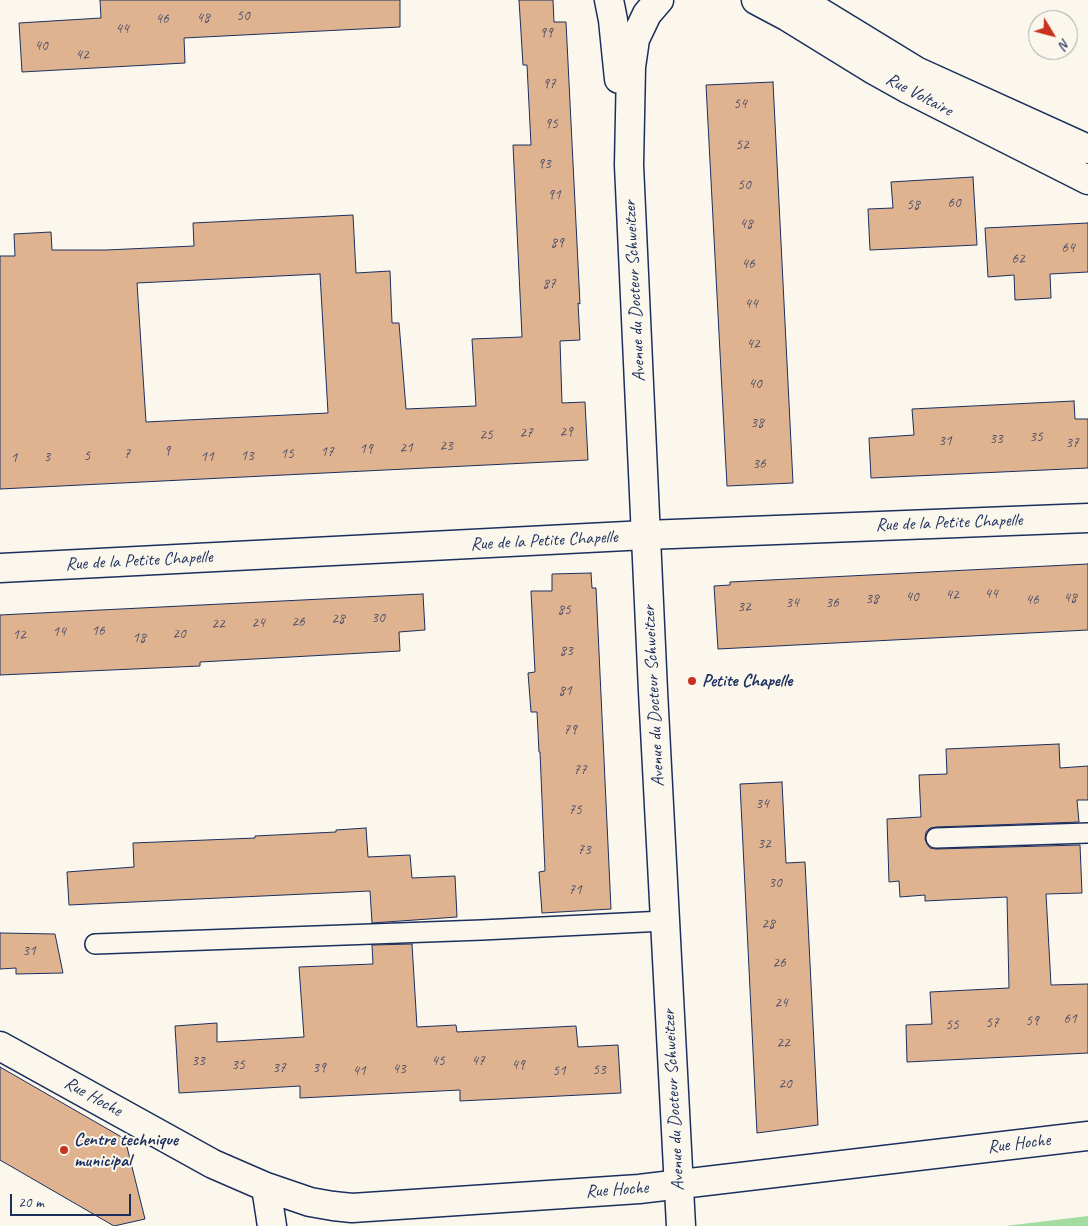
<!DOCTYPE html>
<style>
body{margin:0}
#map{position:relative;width:1088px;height:1226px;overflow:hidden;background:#fbf7ec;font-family:Caveat,sans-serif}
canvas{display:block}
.north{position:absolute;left:1028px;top:10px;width:50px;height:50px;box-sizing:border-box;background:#fbf7ec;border:1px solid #a1a7b3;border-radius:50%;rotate:127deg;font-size:14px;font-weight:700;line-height:20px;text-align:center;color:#1b2f5e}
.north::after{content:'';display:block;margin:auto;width:18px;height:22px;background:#c8321e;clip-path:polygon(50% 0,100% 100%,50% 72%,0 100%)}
.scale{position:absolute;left:10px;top:1194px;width:121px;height:22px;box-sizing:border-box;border:2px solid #1b2f5e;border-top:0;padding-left:6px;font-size:15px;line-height:18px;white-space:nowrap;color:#1b2f5e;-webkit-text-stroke:4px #fbf7ec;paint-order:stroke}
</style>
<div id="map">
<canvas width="1088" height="1226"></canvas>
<div class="north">N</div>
<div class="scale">20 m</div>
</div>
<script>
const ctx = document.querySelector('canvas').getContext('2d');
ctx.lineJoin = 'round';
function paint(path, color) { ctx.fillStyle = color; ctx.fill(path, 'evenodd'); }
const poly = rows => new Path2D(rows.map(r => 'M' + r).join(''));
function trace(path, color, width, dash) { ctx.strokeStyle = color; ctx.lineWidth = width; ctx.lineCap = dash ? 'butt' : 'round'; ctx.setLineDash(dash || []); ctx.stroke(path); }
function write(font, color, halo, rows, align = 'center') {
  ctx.font = font + ' Caveat,sans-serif'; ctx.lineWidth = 4; ctx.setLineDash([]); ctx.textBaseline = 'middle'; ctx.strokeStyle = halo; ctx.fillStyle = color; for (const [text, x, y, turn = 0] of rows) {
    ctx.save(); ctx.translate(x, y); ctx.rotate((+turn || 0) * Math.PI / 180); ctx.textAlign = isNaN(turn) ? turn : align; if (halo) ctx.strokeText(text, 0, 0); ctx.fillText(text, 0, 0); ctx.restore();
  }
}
paint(poly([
 [1088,1216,1088,1226,1005,1226]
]), '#a3dba0');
const building = poly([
 [100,0,400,0,400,27,184,38,185,63,22,72,19,23,101,18,100,0],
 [519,0,553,0,554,22,566,22,580,304,578,303,580,340,560,341,562,403,585,402,588,460,0,489,0,256,15,256,14,234,51,232,52,250,106,250,194,246,193,223,353,215,356,273,390,271,392,323,399,323,406,409,476,406,472,339,522,337,513,145,531,145,527,65,523,65,519,0],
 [320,274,328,413,146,422,137,283,320,274],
 [773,82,793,483,727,486,706,85,773,82],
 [973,177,977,245,870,250,868,209,893,208,891,182,973,177],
 [1088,223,1088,272,1050,274,1051,298,1015,300,1014,275,988,277,985,228,1088,223],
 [1074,401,1075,419,1088,419,1088,468,871,478,869,438,914,435,912,409,1074,401],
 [1088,564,1088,630,718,649,714,586,730,585,730,582,1088,564],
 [591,573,592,588,596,588,611,909,542,913,539,872,545,871,540,752,539,752,537,712,531,712,528,673,535,672,531,591,552,591,552,574,591,573],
 [423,594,425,630,399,632,400,651,200,662,200,666,0,675,0,615,423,594],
 [1059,744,1060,768,1088,766,1088,800,1077,800,1079,822,936,827,930,828,926,832,925,839,927,844,930,848,936,849,1080,845,1082,893,1046,894,1051,985,1088,984,1088,1053,907,1062,906,1025,932,1024,930,992,1009,988,1007,897,925,901,925,895,900,897,899,881,889,882,887,819,921,817,919,775,947,774,946,749,1059,744],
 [782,782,786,863,805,862,818,1125,757,1133,740,784,782,782],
 [366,828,368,857,410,855,412,878,455,876,457,917,372,923,370,891,69,905,67,872,134,867,133,843,255,838,255,836,336,832,336,830,366,828],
 [0,933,55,934,63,973,16,974,16,968,0,969,0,933],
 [412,944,417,1027,456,1025,457,1032,576,1026,578,1047,618,1045,621,1093,460,1101,460,1090,300,1098,300,1086,179,1093,175,1026,217,1023,217,1042,304,1037,299,967,373,964,372,945,412,944],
 [0,1067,125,1139,145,1219,114,1226,0,1160,0,1067]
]);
paint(building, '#e0b390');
trace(building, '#1b2f5e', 1);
const lane = poly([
 [936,838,1088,833],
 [95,944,482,930,664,921]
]);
const street = poly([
 [0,568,646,535,1088,518],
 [0,1046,213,1164,266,1187,310,1202,333,1206,352,1208,639,1189,1088,1136],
 [266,1187,272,1226]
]);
const secondary = poly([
 [609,0,613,20,619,79],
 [659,0,647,14,635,39,631,67,629,165,653,691,681,1226],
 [756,0,788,17,874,70,908,89,1088,180],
 [800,0,916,71,1088,149]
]);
trace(lane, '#1b2f5e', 22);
trace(street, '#1b2f5e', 31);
trace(secondary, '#1b2f5e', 31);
trace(lane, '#fbf7ec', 19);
trace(street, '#fbf7ec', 28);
trace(secondary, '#fbf7ec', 28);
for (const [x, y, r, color] of [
 [692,681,5,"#c8321e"],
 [64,1150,5,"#c8321e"]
]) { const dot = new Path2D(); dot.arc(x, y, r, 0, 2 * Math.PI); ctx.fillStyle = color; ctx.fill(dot); trace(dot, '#fbf7ec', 2); }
write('15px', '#4c506a', null, [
 ["50",243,16],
 ["48",203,18],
 ["46",162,19],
 ["44",122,29],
 ["99",546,33],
 ["40",41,46],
 ["42",82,55],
 ["97",549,84],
 ["54",740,104],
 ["95",551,124],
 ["52",742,145],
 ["93",544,164],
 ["50",744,185],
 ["91",554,195],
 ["60",954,203],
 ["58",913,205],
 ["48",746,224],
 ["89",557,243],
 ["64",1068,248],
 ["62",1018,259],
 ["46",748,264],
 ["87",549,284],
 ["44",751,304],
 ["42",753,344],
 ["40",755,384],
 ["38",757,423],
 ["29",566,432],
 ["27",526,433],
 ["25",486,435],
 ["35",1036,437],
 ["33",996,439],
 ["31",945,441],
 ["37",1072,443],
 ["23",446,446],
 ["21",406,448],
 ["19",366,449],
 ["9",167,451],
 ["17",327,452],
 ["7",127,454],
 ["15",287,454],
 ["5",87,456],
 ["13",247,456],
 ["3",47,457],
 ["11",207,457],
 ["1",14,458],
 ["36",759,464],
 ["44",991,594],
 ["42",952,595],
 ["40",912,597],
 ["48",1070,598],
 ["38",872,599],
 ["46",1032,600],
 ["34",792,603],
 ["36",832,603],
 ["32",744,607],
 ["85",564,610],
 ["30",378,618],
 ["28",338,619],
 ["26",298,622],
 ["24",258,623],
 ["22",218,624],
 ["16",98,631],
 ["14",59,632],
 ["20",179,634],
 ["12",19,635],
 ["18",139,638],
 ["83",566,651],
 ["81",565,691],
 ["79",570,730],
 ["77",580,770],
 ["34",762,804],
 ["75",575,810],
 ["32",764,844],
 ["73",584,850],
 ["30",775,883],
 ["71",575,890],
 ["28",768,924],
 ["31",29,951],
 ["26",779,963],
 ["24",781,1003],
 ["61",1070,1019],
 ["59",1032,1021],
 ["57",992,1023],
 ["55",952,1025],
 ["22",783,1043],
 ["33",198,1061],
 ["45",438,1061],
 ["47",478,1061],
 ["35",238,1065],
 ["49",518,1065],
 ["37",279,1068],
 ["39",319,1068],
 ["43",399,1069],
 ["53",599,1070],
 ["41",359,1071],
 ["51",559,1071],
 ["20",785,1084]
]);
write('18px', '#1b2f5e', '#fbf7ec', [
 ["Rue Voltaire",919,95,28],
 ["Avenue du Docteur Schweitzer",635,291,-93],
 ["Rue de la Petite Chapelle",949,523,-2],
 ["Rue de la Petite Chapelle",544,541,-3],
 ["Rue de la Petite Chapelle",139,561,-3],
 ["Avenue du Docteur Schweitzer",654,696,-93],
 ["Rue Hoche",93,1097,29],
 ["Avenue du Docteur Schweitzer",674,1100,-93],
 ["Rue Hoche",1019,1144,-7],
 ["Rue Hoche",617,1190,-4]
]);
write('bold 18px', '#1b2f5e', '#fbf7ec', [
 ["Petite Chapelle",702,681],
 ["Centre technique",74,1140],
 ["municipal",74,1161]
], 'left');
</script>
